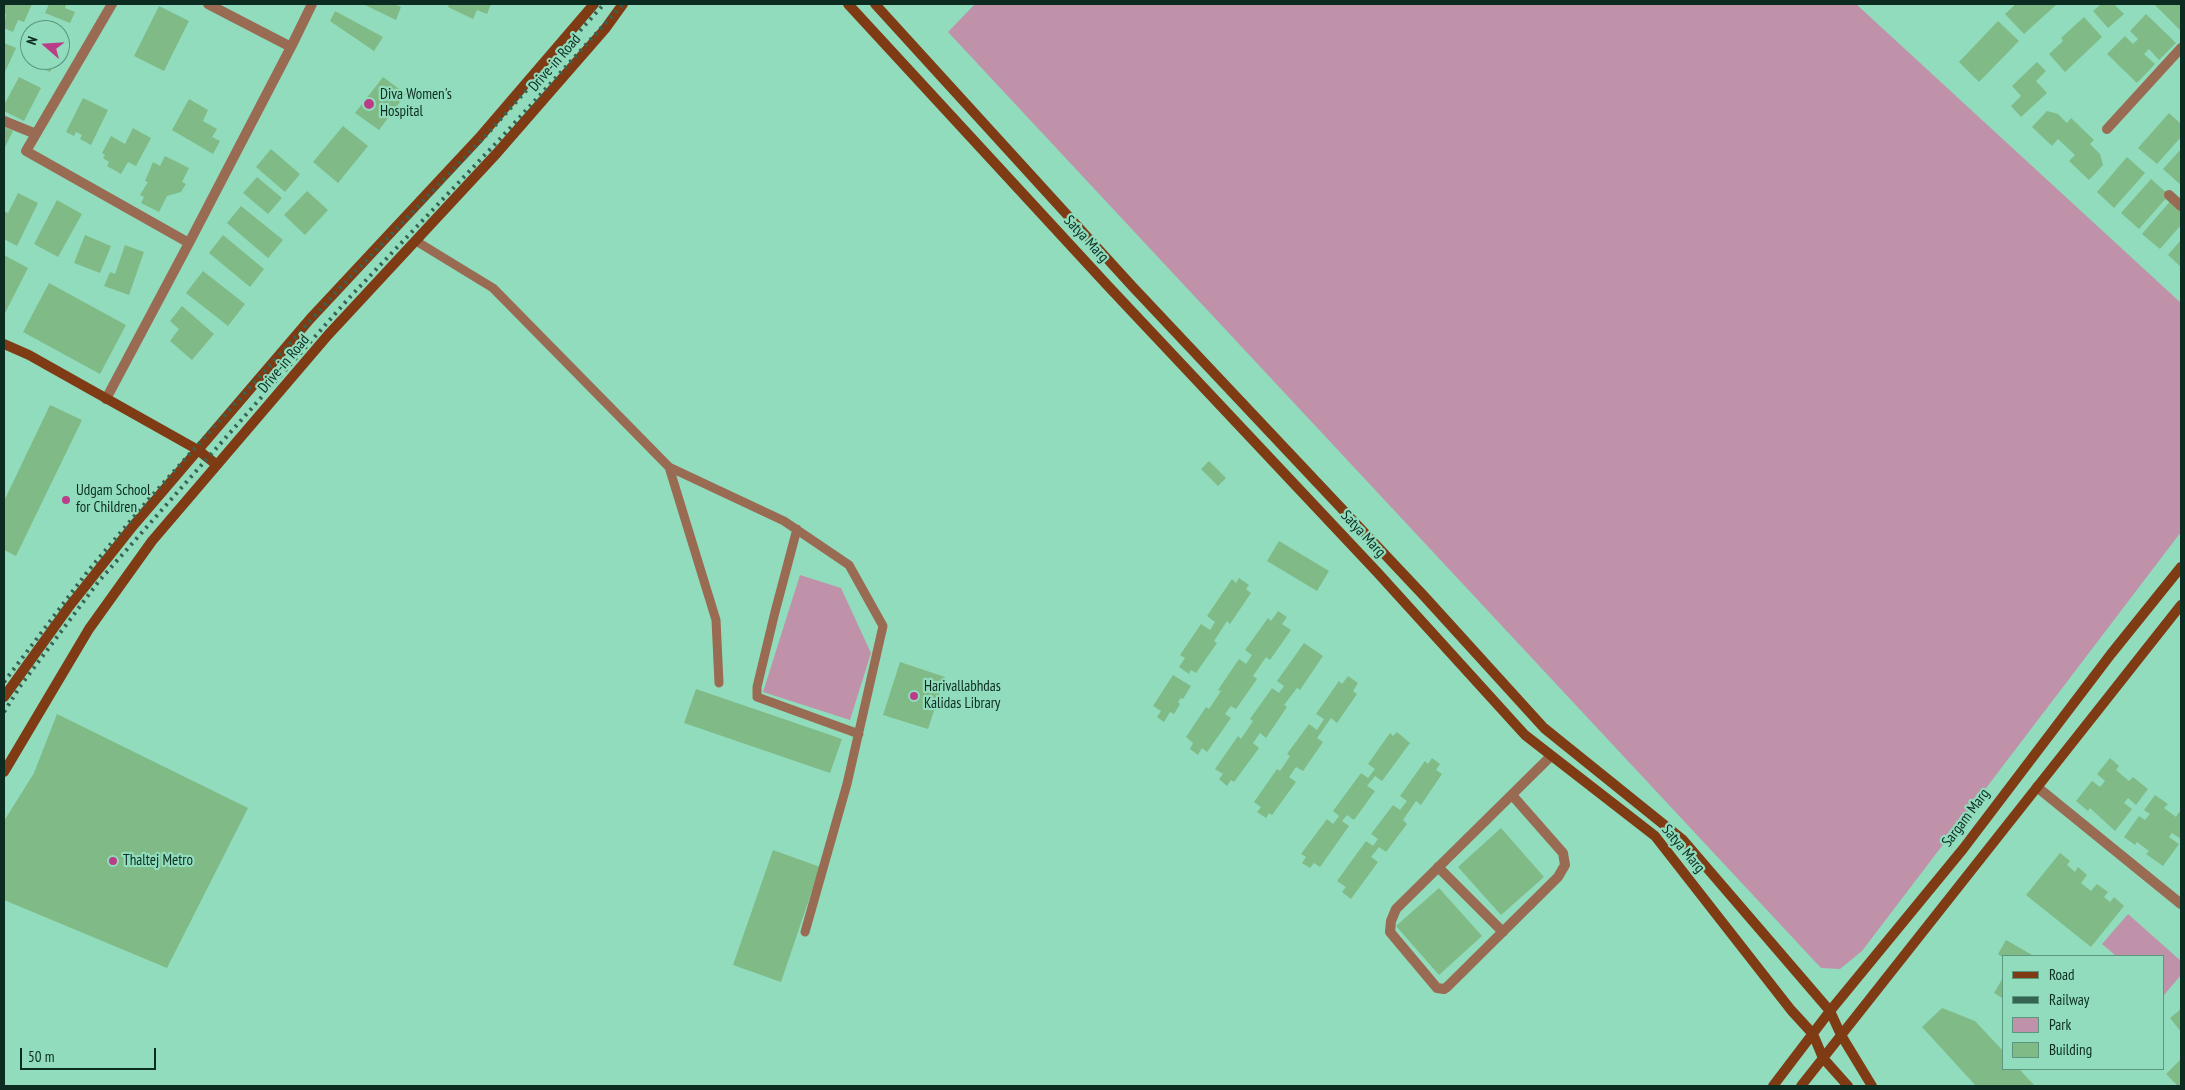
<!DOCTYPE html>
<style>
body{margin:0}
#map{position:relative;width:2185px;height:1090px;overflow:hidden;background:#90dcbd;font-family:"PT Sans Narrow",sans-serif}
canvas{display:block}
.frame{position:absolute;inset:0;border:5px solid #0c2c21;pointer-events:none}
.legend{position:absolute;left:2002px;top:955px;width:162px;height:115px;box-sizing:border-box;background:#90dcbd;border:1px solid #5b967f;margin:0;padding:6px 9px;list-style:none;font-size:15px;color:#0c2c21}
.legend li{display:flex;align-items:center;gap:10px;height:25px}
.legend b{width:25px;border:1px solid #5b967f}
.north{position:absolute;left:20px;top:20px;width:50px;height:50px;box-sizing:border-box;background:#90dcbd;border:1px solid #5b967f;border-radius:50%;rotate:289deg;font-size:14px;font-weight:700;line-height:20px;text-align:center;color:#0c2c21}
.north::after{content:'';display:block;margin:auto;width:18px;height:22px;background:#bb3c89;clip-path:polygon(50% 0,100% 100%,50% 72%,0 100%)}
.scale{position:absolute;left:20px;top:1048px;width:136px;height:22px;box-sizing:border-box;border:2px solid #0c2c21;border-top:0;padding-left:6px;font-size:15px;line-height:18px;white-space:nowrap;color:#0c2c21;-webkit-text-stroke:4px #90dcbd;paint-order:stroke}
</style>
<div id="map">
<canvas width="2185" height="1090"></canvas>
<div class="frame"></div>
<ul class="legend">
<li><b style="height:6px;background:#7f3b14"></b>Road</li>
<li><b style="height:6px;background:#366453"></b>Railway</li>
<li><b style="height:14px;background:#c092aa"></b>Park</li>
<li><b style="height:14px;background:#80ba86"></b>Building</li>
</ul>
<div class="north">N</div>
<div class="scale">50 m</div>
</div>
<script>
const ctx = document.querySelector('canvas').getContext('2d');
ctx.lineJoin = 'round';
function paint(path, color) { ctx.fillStyle = color; ctx.fill(path, 'evenodd'); }
const poly = rows => new Path2D(rows.map(r => 'M' + r).join(''));
function trace(path, color, width, dash) { ctx.strokeStyle = color; ctx.lineWidth = width; ctx.lineCap = dash ? 'butt' : 'round'; ctx.setLineDash(dash || []); ctx.stroke(path); }
function write(font, color, halo, rows, align = 'center') {
  ctx.font = font + ' "PT Sans Narrow",sans-serif'; ctx.lineWidth = 4.5; ctx.setLineDash([]); ctx.textBaseline = 'middle'; ctx.strokeStyle = halo; ctx.fillStyle = color; for (const [text, x, y, turn = 0] of rows) {
    ctx.save(); ctx.translate(x, y); ctx.rotate((+turn || 0) * Math.PI / 180); ctx.textAlign = isNaN(turn) ? turn : align; if (halo) ctx.strokeText(text, 0, 0); ctx.fillText(text, 0, 0); ctx.restore();
  }
}
paint(poly([
 [975,4,1856,4,2181,303,2181,532,1862,951,1840,969,1821,968,948,32],
 [800,575,841,588,871,653,850,720,763,692],
 [2128,914,2181,961,2181,975,2164,995,2164,956,2116,956,2102,944]
]), '#c092aa');
paint(poly([
 [4,4,32,4,24,22,18,20,13,32,4,28,6,14,4,13],
 [49,4,66,4,65,8,75,12,70,23,45,13],
 [363,4,393,4,401,7,396,20],
 [449,4,491,4,487,14,477,10,473,19,448,7],
 [2016,4,2057,4,2024,34,2005,14],
 [2101,4,2114,4,2124,14,2108,28,2093,11],
 [2157,4,2181,4,2181,31,2155,5],
 [159,6,189,21,164,71,134,56],
 [335,11,383,37,374,51,330,21],
 [2146,14,2176,43,2159,60,2149,49,2144,54,2155,64,2137,83,2107,54,2125,36,2133,44,2138,39,2130,31],
 [2084,17,2102,37,2065,72,2049,54,2063,41,2061,38],
 [1998,21,2019,41,1979,82,1959,62],
 [4,43,16,48,4,74],
 [30,54,30,60,56,60,50,72,27,61],
 [2037,62,2046,71,2036,81,2047,93,2021,117,2011,106,2021,96,2012,86],
 [19,77,41,88,24,121,4,111,4,105],
 [383,77,406,94,379,130,355,113],
 [83,98,108,110,91,145,80,139,82,135,76,132,74,136,66,132],
 [189,99,208,110,203,121,217,129,212,137,220,141,213,154,172,130],
 [2047,111,2058,114,2067,123,2071,118,2094,140,2090,144,2100,154,2103,165,2089,180,2069,161,2075,155,2058,139,2052,146,2032,127],
 [2169,113,2181,124,2181,137,2157,164,2138,148],
 [343,126,368,146,338,183,313,162],
 [4,127,13,131,4,149],
 [133,128,151,138,136,166,128,162,121,174,107,166,109,162,103,158,105,155,102,153,111,136,125,144],
 [271,149,300,174,285,192,256,167],
 [2181,149,2181,185,2163,169],
 [165,156,189,168,182,182,186,184,181,192,167,196,159,212,141,203,144,197,140,195,148,182,145,181,153,162,160,166],
 [2127,157,2145,173,2114,208,2097,192],
 [257,177,282,198,268,214,243,193],
 [2151,179,2169,195,2139,229,2121,213],
 [307,191,328,210,305,235,284,215],
 [18,193,38,203,17,246,4,239,4,211,8,213],
 [2172,199,2181,207,2181,225,2160,249,2142,234],
 [57,200,82,214,58,257,34,244],
 [241,206,283,240,268,258,227,223],
 [85,235,111,246,100,273,74,263],
 [223,235,264,269,250,287,209,253],
 [2181,240,2181,267,2168,255],
 [125,245,144,252,129,295,104,286,110,272,115,274],
 [4,255,28,268,4,315],
 [203,271,245,304,228,326,186,293],
 [49,283,126,325,100,374,23,332],
 [182,306,214,334,192,360,170,341,179,329,170,321],
 [50,405,82,420,16,556,4,550,4,501],
 [1209,461,1226,478,1218,486,1201,469],
 [1279,541,1329,571,1317,591,1267,561],
 [1239,578,1249,585,1246,589,1251,593,1230,624,1227,621,1214,641,1217,643,1196,673,1191,670,1189,674,1179,667,1185,658,1180,655,1201,624,1210,630,1215,622,1207,616,1232,579,1236,583],
 [1278,611,1287,617,1282,624,1291,630,1270,660,1266,657,1253,676,1257,679,1236,709,1231,706,1225,714,1231,718,1207,752,1202,748,1198,755,1190,749,1193,743,1186,737,1206,707,1209,709,1221,691,1218,690,1239,659,1246,664,1252,655,1245,650,1268,618,1271,621],
 [1304,643,1323,656,1300,690,1297,688,1284,705,1287,707,1266,738,1260,733,1253,743,1259,748,1234,782,1231,780,1227,786,1219,779,1223,774,1215,769,1238,736,1241,739,1253,721,1250,719,1272,688,1279,693,1284,686,1277,681],
 [900,662,945,677,928,729,883,715],
 [1173,675,1191,686,1183,699,1181,698,1178,702,1180,704,1174,714,1170,712,1164,722,1157,717,1161,711,1153,706],
 [1348,676,1358,683,1353,691,1357,694,1337,723,1331,718,1317,738,1323,742,1303,771,1296,767,1289,777,1296,782,1272,815,1269,813,1266,818,1257,812,1261,807,1254,802,1277,769,1280,771,1290,756,1287,754,1309,724,1317,730,1324,719,1316,714,1339,681,1342,684],
 [696,689,842,739,830,773,684,723],
 [57,714,248,808,167,968,4,900,4,821,34,773],
 [1397,732,1410,743,1382,781,1375,776,1367,786,1375,791,1354,820,1347,815,1342,821,1349,826,1320,867,1314,863,1310,868,1302,863,1306,857,1301,854,1327,819,1333,824,1339,816,1333,811,1361,773,1368,778,1375,769,1368,764,1390,733,1393,736],
 [1432,758,1440,764,1436,770,1442,774,1421,805,1416,801,1403,820,1407,824,1386,852,1379,847,1371,857,1378,862,1351,899,1342,892,1346,887,1337,881,1366,841,1373,846,1378,839,1371,834,1393,805,1400,810,1407,801,1400,796,1425,761,1428,764],
 [2110,758,2119,766,2116,770,2129,781,2133,777,2148,789,2136,805,2128,798,2124,803,2132,809,2115,831,2090,808,2088,811,2076,801,2092,781,2100,787,2105,781,2097,774],
 [2155,795,2168,804,2164,808,2176,817,2179,812,2181,814,2181,839,2172,833,2169,837,2179,844,2163,866,2146,854,2149,851,2137,842,2135,845,2124,837,2139,816,2145,820,2150,814,2144,810],
 [1501,828,1544,877,1501,915,1458,867],
 [773,850,820,867,781,982,733,965],
 [2060,853,2070,861,2067,865,2075,872,2078,867,2087,875,2081,883,2091,891,2097,884,2108,892,2104,897,2110,902,2114,897,2124,906,2091,947,2026,895],
 [1439,888,1482,936,1439,975,1396,926],
 [2006,940,2034,956,2004,956,2004,958,1998,954],
 [2004,976,2004,999,1994,993],
 [1942,1008,1975,1021,2004,1052,2004,1069,2019,1069,2035,1086,1976,1086,1922,1027],
 [2181,1009,2181,1032,2170,1018],
 [2181,1059,2181,1086,2178,1086,2166,1074]
]), '#80ba86');
trace(poly([
 [416,241,493,288,669,467,784,521,849,565,883,626,847,784,805,932],
 [669,467,716,620,719,683],
 [797,529,775,612,757,687,757,697,859,734]
]), '#9a6b53', 9);
trace(poly([
 [208,4,291,47,312,4],
 [4,121,36,134],
 [2107,129,2181,48],
 [2169,195,2181,206],
 [189,243,291,47],
 [106,399,189,243,26,151,112,4],
 [2037,787,2181,904],
 [1512,795,1563,853,1565,865,1558,877,1447,987,1444,989,1437,988,1390,932,1391,921,1396,909,1551,756],
 [1438,867,1503,932]
]), '#9a6b53', 10);
trace(poly([
 [848,4,1108,286,1377,572,1525,735,1655,836,1791,1010,1813,1034,1823,1058,1848,1086],
 [875,4,1132,286,1424,596,1544,728,1683,840,1830,1011,1841,1035,1872,1086],
 [4,344,29,355,198,450,217,465],
 [4,697,68,608,133,526,310,319,479,138,594,4],
 [4,772,89,629,152,541,328,335,497,153,605,29,623,4],
 [1773,1086,1830,1011,1963,849,2111,654,2181,567],
 [1801,1086,2181,605]
]), '#7f3b14', 10);
trace(poly([
 [4,682,88,571,148,500,340,288,490,131,604,4],
 [4,712,21,685,99,581,350,297,499,140,623,4]
]), '#366453', 4, [2.5, 5]);
for (const [x, y, r, color] of [
 [369,104,6,"#bb3c89"],
 [66,500,5,"#bb3c89"],
 [914,696,5,"#bb3c89"],
 [113,861,5,"#bb3c89"]
]) { const dot = new Path2D(); dot.arc(x, y, r, 0, 2 * Math.PI); ctx.fillStyle = color; ctx.fill(dot); trace(dot, '#90dcbd', 2); }
write('15px', '#0c2c21', '#90dcbd', [
 ["Drive-in Road",555,63,-49],
 ["Satya Marg",1086,239,47],
 ["Drive-in Road",284,364,-50],
 ["Satya Marg",1363,534,47],
 ["Sargam Marg",1966,818,-53],
 ["Satya Marg",1683,849,50]
]);
write('15px', '#0c2c21', '#90dcbd', [
 ["Diva Women's",380,95],
 ["Hospital",380,112],
 ["Udgam School",76,491],
 ["for Children",76,508],
 ["Harivallabhdas",924,687],
 ["Kalidas Library",924,704],
 ["Thaltej Metro",123,861]
], 'left');
</script>
